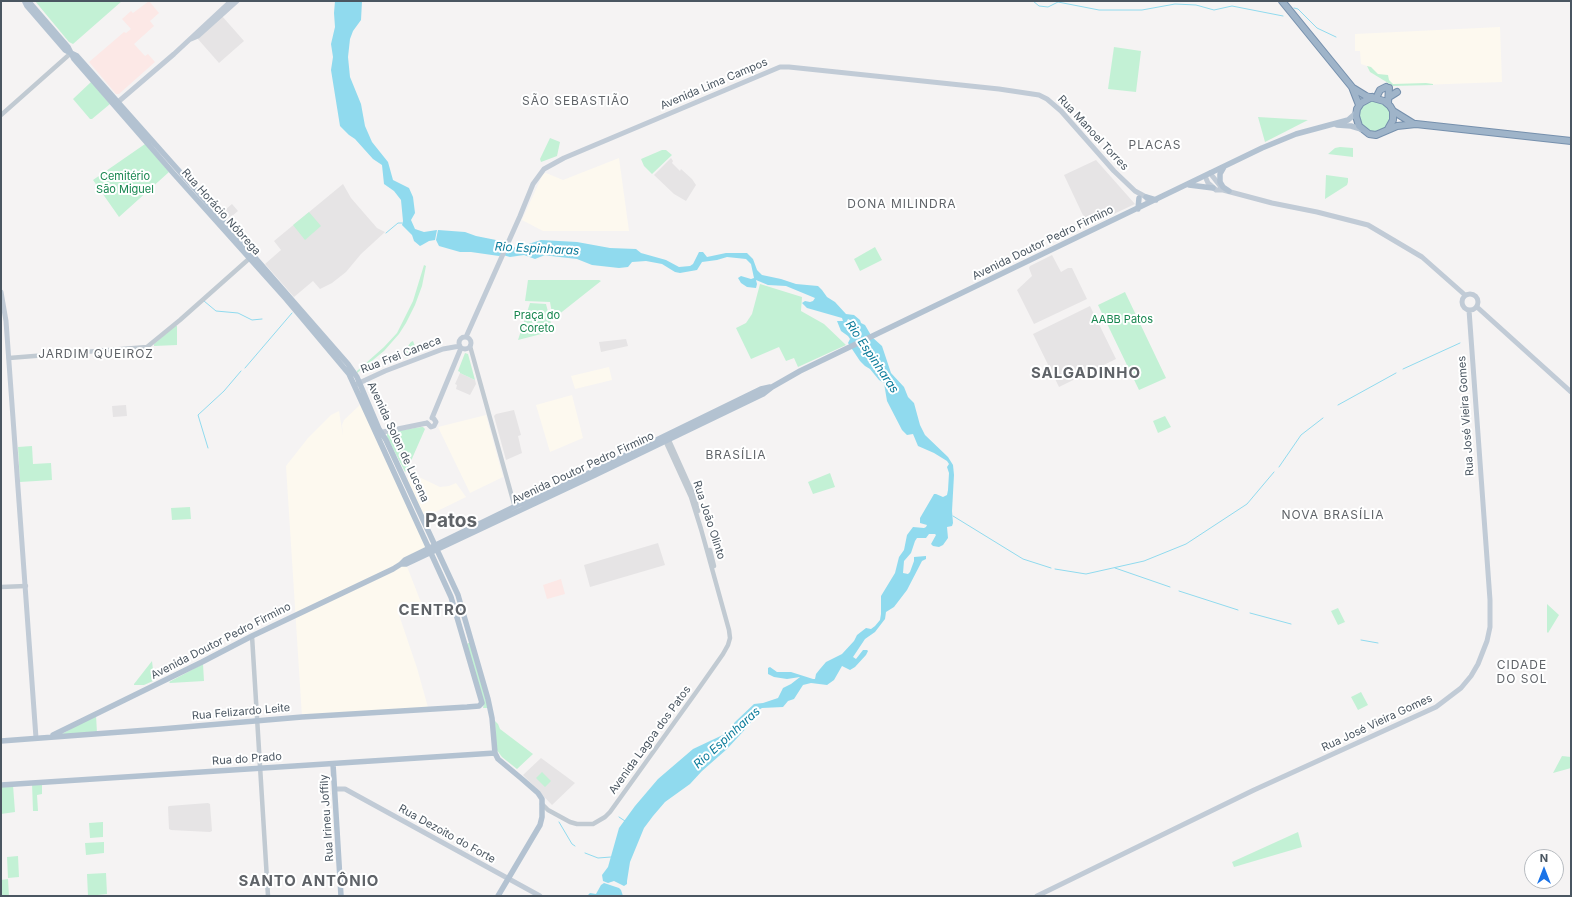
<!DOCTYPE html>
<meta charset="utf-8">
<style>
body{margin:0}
#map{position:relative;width:1572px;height:897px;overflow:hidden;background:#f5f3f3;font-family:Inter,sans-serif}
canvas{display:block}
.frame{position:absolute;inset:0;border:2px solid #4a5661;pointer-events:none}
.north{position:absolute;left:1524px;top:849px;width:40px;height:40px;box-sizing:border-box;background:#fff;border:1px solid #b7bbc0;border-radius:50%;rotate:0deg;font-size:11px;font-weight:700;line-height:16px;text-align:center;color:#4a5661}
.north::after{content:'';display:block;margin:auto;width:14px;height:18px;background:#1a73e8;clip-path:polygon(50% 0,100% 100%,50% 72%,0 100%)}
</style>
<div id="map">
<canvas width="1572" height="897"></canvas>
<div class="frame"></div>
<div class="north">N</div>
</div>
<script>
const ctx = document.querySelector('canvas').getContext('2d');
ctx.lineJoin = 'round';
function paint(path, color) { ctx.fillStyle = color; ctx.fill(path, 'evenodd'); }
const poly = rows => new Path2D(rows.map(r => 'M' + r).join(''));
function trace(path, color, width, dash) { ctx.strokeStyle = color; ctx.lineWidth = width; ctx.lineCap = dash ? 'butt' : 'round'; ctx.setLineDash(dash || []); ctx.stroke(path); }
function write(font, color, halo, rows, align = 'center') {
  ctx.font = font + ' Inter,sans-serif'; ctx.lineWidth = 4; ctx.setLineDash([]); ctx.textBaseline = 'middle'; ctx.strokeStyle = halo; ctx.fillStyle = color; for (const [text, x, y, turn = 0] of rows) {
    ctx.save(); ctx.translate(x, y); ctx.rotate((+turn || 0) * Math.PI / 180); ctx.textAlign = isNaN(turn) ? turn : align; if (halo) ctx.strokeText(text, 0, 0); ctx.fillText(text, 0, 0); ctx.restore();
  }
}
paint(poly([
 [1500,27,1502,82,1393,86,1370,72,1367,66,1361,64,1360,51,1355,51,1355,34],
 [619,158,629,231,543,231,522,220,543,174,546,173,563,180],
 [609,367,612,380,575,389,571,376],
 [572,395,583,438,550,452,536,405],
 [362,403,429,548,406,564,422,605,398,612,417,668,429,711,302,717,286,466,308,438,331,415,339,411,343,436,342,425,344,420],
 [486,415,503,477,470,493,438,427],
 [411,470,419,477,440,487,449,486,456,483,466,497,423,518,406,483]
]), '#fdf9ef');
paint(poly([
 [222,16,244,41,219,63,197,38],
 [671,158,673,161,672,163,680,171,681,169,692,179,696,185,686,201,674,194,654,175],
 [1096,160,1135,204,1088,226,1064,175],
 [343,184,351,198,377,228,385,232,361,254,346,272,332,283,320,289,313,281,294,297,265,264,281,250,274,241],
 [232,204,238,211,226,221,220,214],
 [1052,255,1061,272,1068,268,1072,268,1087,299,1034,324,1017,290,1032,276,1029,268,1030,266],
 [1090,306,1116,359,1059,387,1033,334],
 [626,339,628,346,601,352,599,342],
 [460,373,475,380,476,384,470,395,456,389,457,385,455,384],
 [126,405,127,416,113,417,112,406],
 [514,410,521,435,518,436,522,453,506,460,494,416,496,414],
 [658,543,665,565,590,587,584,565],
 [541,758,575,783,552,805,523,775],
 [208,803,210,804,212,831,210,832,171,830,169,829,168,807,169,806]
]), '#e6e4e5');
paint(poly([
 [149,1,159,13,150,21,154,26,134,44,145,56,148,54,155,62,119,94,116,94,89,62,124,32,126,33,131,29,122,19,131,11,133,13],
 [561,579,565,594,547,599,543,585]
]), '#fce8e6');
paint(poly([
 [35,1,122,1,73,44,69,42],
 [1114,47,1141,51,1136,92,1108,89],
 [1367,66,1371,67,1378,74,1388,75,1389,80,1393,84,1426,83,1433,84,1433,85,1393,86,1370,72],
 [91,82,110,104,92,119,90,119,73,99],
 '1358 116a16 16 0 1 1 32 0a16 16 0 1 1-32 0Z',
 [1258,117,1308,120,1265,142],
 [550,138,560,142,557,156,541,162,540,159],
 [145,144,169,172,119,217,93,180],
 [1340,147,1353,148,1353,157,1328,154,1335,148],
 [662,150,666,150,672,155,652,174,644,166,641,159],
 [1326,175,1348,178,1348,182,1347,185,1325,199],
 [309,212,321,226,305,240,293,225],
 [875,247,882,260,860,271,854,259],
 [424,265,426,266,422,286,415,305,406,323,399,334,384,351,357,373,357,371,384,347,397,333,413,301],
 [528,280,599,280,601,281,553,319,550,302,525,301],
 [760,284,802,297,801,311,824,324,846,345,798,367,794,358,786,361,779,347,751,359,736,328,746,323,752,314],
 [1125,292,1166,378,1139,390,1098,305],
 [530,303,546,304,553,331,518,340],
 [175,326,177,326,177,345,154,346,154,344],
 [413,341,417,352,408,355,408,358,406,358,404,356,403,353,411,342],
 [465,353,468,354,475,380,460,373,460,372,458,371],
 [1165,416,1171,427,1158,433,1153,421],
 [421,427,423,427,425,429,407,470,405,472,387,437,387,434,389,432],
 [32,446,33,464,51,463,52,480,20,482,18,447],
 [830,473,835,487,813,494,808,482],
 [190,507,191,519,172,520,171,508],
 [1547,604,1559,615,1548,633,1547,632],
 [1338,608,1345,622,1338,625,1331,611],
 [468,643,471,643,488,708,483,708,484,703,467,645],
 [152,661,154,678,153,681,144,685,134,685,134,684],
 [203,664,204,681,170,683,169,682],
 [1361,692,1368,705,1358,710,1351,697],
 [96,715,97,733,58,736],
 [495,721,498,724,500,729,533,754,517,769,502,757,496,749],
 [1562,756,1571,757,1571,768,1553,773],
 [542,772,551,781,545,787,536,778],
 [42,782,42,794,37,795,38,811,33,811,32,783],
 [13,785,15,812,1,814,1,787],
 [103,822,103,837,90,838,89,823],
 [1298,832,1302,847,1234,867,1232,862],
 [104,842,104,853,86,855,85,843],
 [18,856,19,877,8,878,7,857],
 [106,873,107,894,88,896,87,874],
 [8,879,9,896,1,896,1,880]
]), '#c3f1d5');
paint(poly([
 [335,1,362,1,361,20,353,31,350,39,348,57,350,77,361,104,365,126,372,142,388,162,393,180,409,188,413,197,415,213,411,220,415,229,424,232,437,230,435,240,429,241,422,245,420,246,414,241,412,235,402,225,403,221,401,200,394,191,384,184,382,165,373,159,355,139,349,135,340,126,331,70,333,57,331,44,335,27,334,13],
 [438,230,465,232,476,236,496,240,516,248,541,240,577,242,610,248,636,249,641,253,666,260,679,267,690,266,693,264,699,252,703,252,707,257,726,253,747,253,753,259,757,270,762,275,781,279,796,284,818,286,822,290,827,297,835,302,846,314,854,315,860,320,861,323,865,325,872,337,882,346,891,373,904,387,908,397,914,403,920,425,925,435,948,457,953,465,954,475,952,511,953,523,952,526,947,527,948,538,943,545,939,547,933,546,931,544,936,535,935,534,929,534,926,538,917,538,915,541,911,553,904,561,903,573,908,574,910,572,914,561,914,557,926,556,926,559,922,561,907,590,894,607,886,612,885,619,875,632,865,639,853,657,856,659,863,650,867,650,868,651,866,655,855,667,850,670,842,666,834,680,827,685,811,683,803,685,794,699,788,701,783,707,762,708,757,711,750,724,727,749,702,771,690,784,665,802,653,816,644,828,630,862,627,881,627,884,624,886,614,881,608,883,603,881,602,875,608,867,619,828,635,806,658,779,693,749,727,733,735,722,754,704,763,703,778,698,783,688,791,684,800,677,787,679,774,677,768,674,768,668,770,667,777,672,791,672,813,679,815,679,816,674,820,669,826,662,842,654,854,641,857,635,866,628,871,629,875,626,880,620,881,614,881,596,895,573,899,557,904,550,907,535,913,527,924,528,926,527,927,525,920,523,920,518,934,494,936,494,943,497,947,495,948,490,949,473,947,467,949,464,947,461,934,453,918,446,913,434,907,435,902,430,887,401,884,383,879,380,870,369,865,366,860,361,848,343,850,339,848,336,841,331,837,321,843,321,842,318,807,308,802,303,805,301,810,302,813,301,815,298,786,286,768,285,756,280,757,284,756,288,747,287,741,283,738,278,741,276,751,279,754,278,751,264,746,259,727,257,717,260,702,262,697,270,680,273,675,272,662,264,646,261,632,262,628,267,619,268,592,265,577,259,551,256,545,255,535,259,524,255,510,257,503,255,499,256,471,252,460,252,439,246,436,240],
 [848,319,856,323,860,331,862,342,871,358,872,363,848,324,847,321],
 [604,883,619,888,621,890,623,896,587,896,590,893,596,894,601,885]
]), '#90daee');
trace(poly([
 [1033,1,1039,6,1048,7,1058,2,1099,10,1142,10,1175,4,1196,5,1214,10,1232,6,1283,16],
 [1294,8,1298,9,1317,28,1336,37],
 [386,233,398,223,402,223],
 [204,301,216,311,238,313,252,320,262,319],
 [245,368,292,313],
 [1403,369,1460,343],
 [1338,405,1396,373],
 [208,448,198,415,224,391,241,371],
 [1279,467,1301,435,1323,418],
 [953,516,1023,559,1051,568],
 [1115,568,1170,587],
 [1055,569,1086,574,1144,561,1186,544,1247,504,1274,472],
 [1179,591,1238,610],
 [1250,613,1291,624],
 [1361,640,1378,643],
 [619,817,625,821],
 [559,822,572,844,575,846],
 [585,853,598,858,611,857]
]), '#90daee', 1);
trace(poly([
 [849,327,872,358]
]), '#90daee', 6);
const trunk = poly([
 [1282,1,1352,87,1359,105],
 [1353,88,1366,96,1384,101,1390,106,1393,111,1414,124],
 [1372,97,1361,103,1357,109,1356,116,1359,126,1369,134,1376,135,1397,126,1416,124,1571,141],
 [1389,97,1397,92],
 [1376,98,1380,90,1386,87],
 [1388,103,1389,88],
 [1388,129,1393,120,1393,111]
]);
trace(trunk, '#7690ad', 8);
trace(poly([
 [1,115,71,53],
 [470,346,514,504,514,507],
 [9,358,147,347,180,320,251,257],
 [667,436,694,496,698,511],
 [710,550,714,566],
 [1,587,26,586],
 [252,636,268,896],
 [542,804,548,810,570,822,577,824,593,824,605,817,610,812,697,691,723,654,728,645,730,638,729,630,701,529,691,497,664,438]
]), '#c1cad2', 4.5);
trace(poly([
 [191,39,198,36,237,1],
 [118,102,174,54,231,1],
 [1210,173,1221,187],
 [1205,176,1208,183,1216,190,1223,190,1272,203,1317,212,1368,225,1422,257,1465,295],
 [1,292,6,321,36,738],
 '1462 302a8 8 0 1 1 16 0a8 8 0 1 1-16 0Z',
 [1477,307,1571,392],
 [466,337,520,216,533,184,544,169,564,158,780,67,789,67,999,89,1039,95,1047,99,1061,111,1114,171,1135,191,1146,197,1148,200],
 '459 343a6 6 0 1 1 12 0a6 6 0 1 1-12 0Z',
 [357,384,385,371,443,349,460,346],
 [432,418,461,348],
 [427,423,431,427,434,426,436,422,434,419],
 [378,433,427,423],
 [335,789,345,789,540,896],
 [1037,896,1254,790,1436,707,1461,688,1471,676,1478,664,1487,641,1490,627,1490,600,1469,310]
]), '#c1cbd6', 5);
trace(poly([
 [25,2,27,6,65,50,77,56,196,190,348,364,357,377,379,429,386,440,458,595,488,699,492,718,495,753,498,759,522,779,538,793,542,799,542,817,540,825,498,896],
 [1337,125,1351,126,1361,129],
 [1224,167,1220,174,1220,182,1223,187,1229,191],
 [1189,185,1213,188],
 [1146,197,1156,200],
 [1138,209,1139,198],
 [401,564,406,564,595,475,763,394,772,387,800,371,1262,148,1296,134,1348,120,1356,113],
 [53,735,202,662,252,636,393,569,401,564,405,560,518,505,554,490,761,389,770,387],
 [1,741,161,729,302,717,467,707,479,706,482,703,451,597,349,374,286,299,174,174,74,59,68,47,30,3,27,3],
 [333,764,341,896],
 [1,785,495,753]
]), '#b3c2d1', 5.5);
trace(trunk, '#9fb4c9', 6);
write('11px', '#4a5661', '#fff', [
 ["Avenida Lima Campos",714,84,-23],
 ["Rua Manoel Torres",1093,133,47],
 ["Rua Horácio Nóbrega",221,212,48],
 ["Avenida Doutor Pedro Firmino",1043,243,-26],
 ["Rua Frei Caneca",401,355,-21],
 ["Rua José Vieira Gomes",1466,416,-94],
 ["Avenida Solon de Lucena",398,442,65],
 ["Avenida Doutor Pedro Firmino",583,468,-25],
 ["Rua João Olinto",709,520,72],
 ["Avenida Doutor Pedro Firmino",221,641,-27],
 ["Rua Felizardo Leite",241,712,-5],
 ["Rua José Vieira Gomes",1377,723,-25],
 ["Avenida Lagoa dos Patos",650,740,-54],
 ["Rua do Prado",247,759,-4],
 ["Rua Irineu Joffily",327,818,-94],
 ["Rua Dezoito do Forte",447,834,29]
]);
write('11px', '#17864f', '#fff', [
 ["Cemitério",125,177],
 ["São Miguel",125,190],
 ["Praça do",537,316],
 ["Coreto",537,329],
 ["AABB Patos",1122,320]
]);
ctx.letterSpacing = '1px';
write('12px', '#5f6368', '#fff', [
 ["SÃO SEBASTIÃO",576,101],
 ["PLACAS",1155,145],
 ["DONA MILINDRA",902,204],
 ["JARDIM QUEIROZ",96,354],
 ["BRASÍLIA",736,455],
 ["NOVA BRASÍLIA",1333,515],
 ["CIDADE",1522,665],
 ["DO SOL",1522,679]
]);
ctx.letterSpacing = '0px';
write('italic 12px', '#0c7c9b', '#fff', [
 ["Rio Espinharas",537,249,3],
 ["Rio Espinharas",872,357,56],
 ["Rio Espinharas",727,738,-42]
]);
ctx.letterSpacing = '1px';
write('bold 15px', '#5f6368', '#fff', [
 ["SALGADINHO",1086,373],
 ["CENTRO",433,610],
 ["SANTO ANTÔNIO",309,881]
]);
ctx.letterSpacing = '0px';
write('bold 19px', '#5f6368', '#fff', [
 ["Patos",451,521]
]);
</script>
